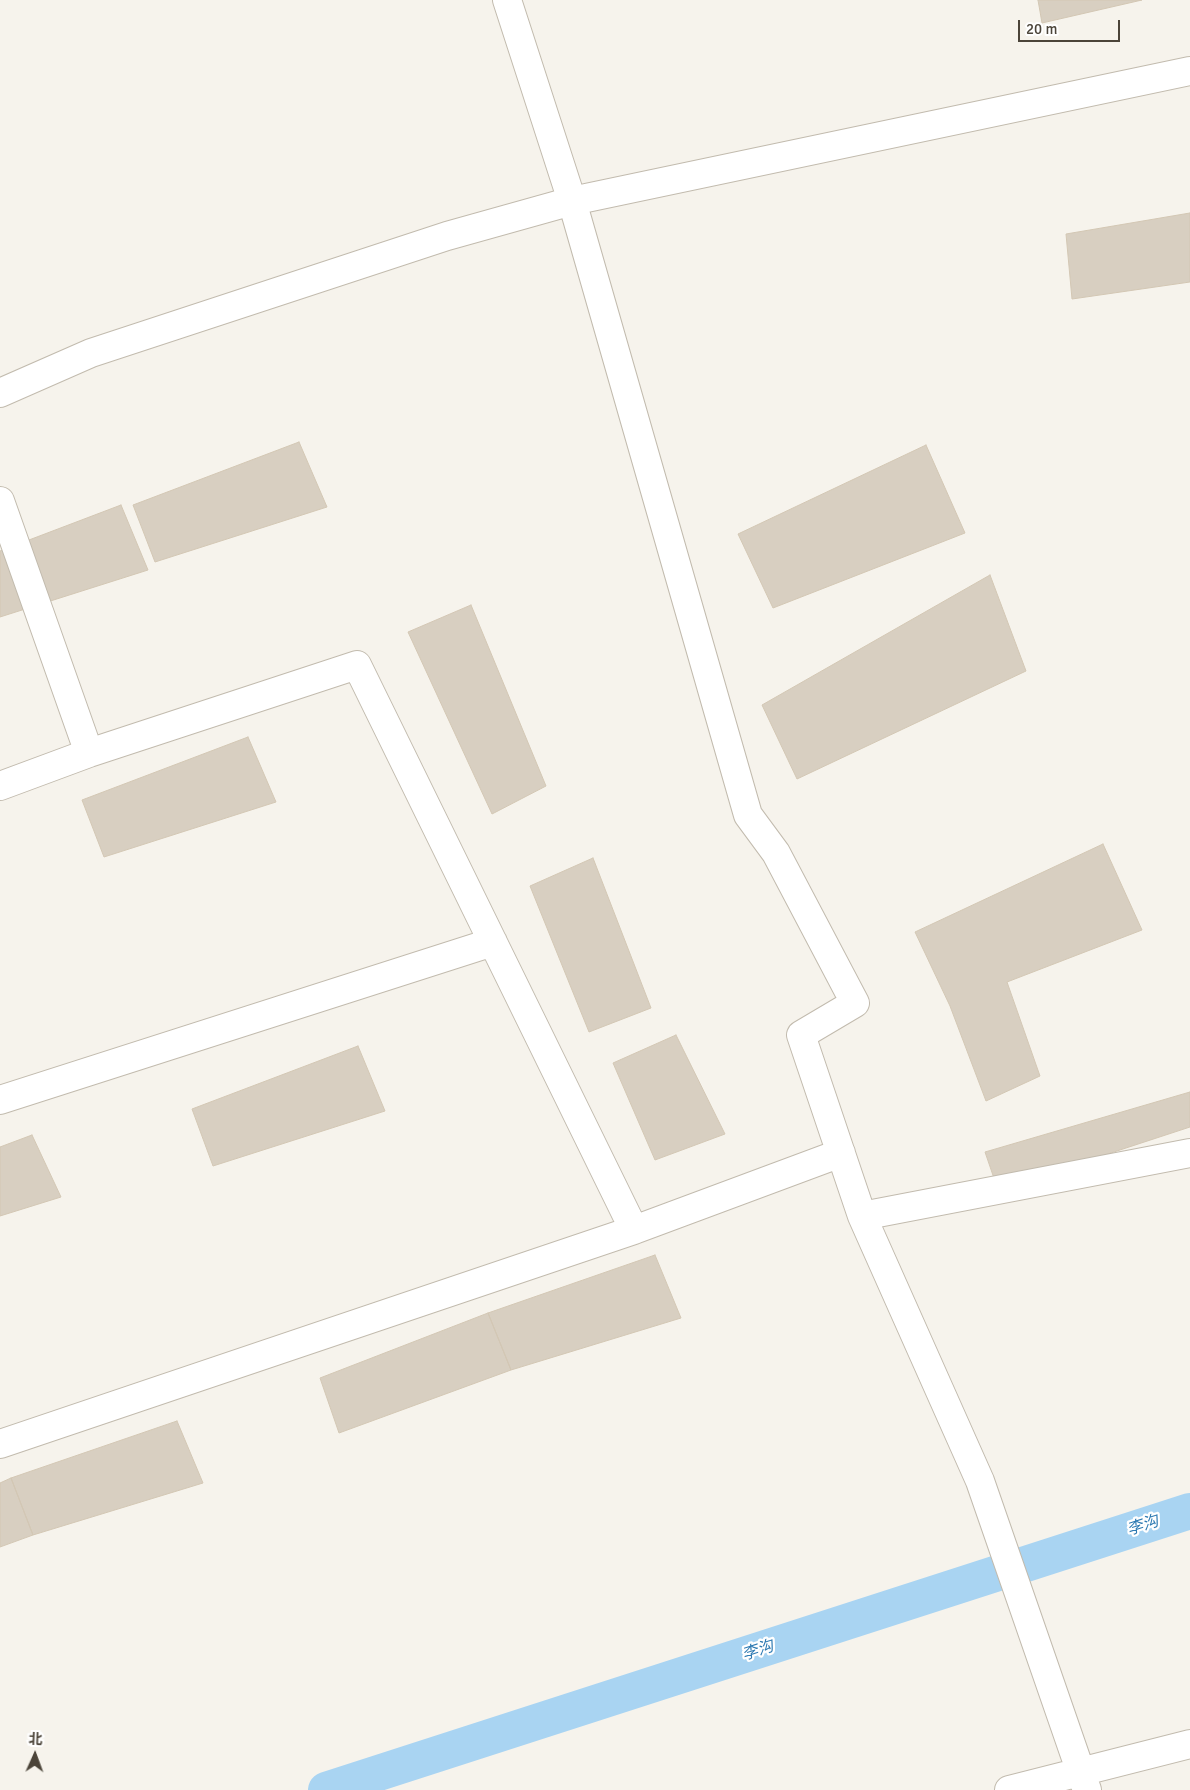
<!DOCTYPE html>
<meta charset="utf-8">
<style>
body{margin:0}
#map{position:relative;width:1190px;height:1790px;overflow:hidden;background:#f6f3ec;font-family:Signika,"Noto Sans SC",sans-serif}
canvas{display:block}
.north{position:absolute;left:10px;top:1730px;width:50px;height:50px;-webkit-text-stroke:4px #fff;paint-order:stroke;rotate:2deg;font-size:14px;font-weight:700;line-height:20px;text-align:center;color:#4b4439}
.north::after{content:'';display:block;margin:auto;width:18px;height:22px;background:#4b4439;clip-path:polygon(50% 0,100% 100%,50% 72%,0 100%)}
.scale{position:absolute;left:1018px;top:20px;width:102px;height:22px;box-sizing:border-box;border:2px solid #4b4439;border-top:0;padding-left:6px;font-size:15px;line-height:18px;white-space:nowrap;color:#4b4439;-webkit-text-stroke:4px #fff;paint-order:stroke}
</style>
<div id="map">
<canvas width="1190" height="1790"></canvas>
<div class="north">北</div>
<div class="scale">20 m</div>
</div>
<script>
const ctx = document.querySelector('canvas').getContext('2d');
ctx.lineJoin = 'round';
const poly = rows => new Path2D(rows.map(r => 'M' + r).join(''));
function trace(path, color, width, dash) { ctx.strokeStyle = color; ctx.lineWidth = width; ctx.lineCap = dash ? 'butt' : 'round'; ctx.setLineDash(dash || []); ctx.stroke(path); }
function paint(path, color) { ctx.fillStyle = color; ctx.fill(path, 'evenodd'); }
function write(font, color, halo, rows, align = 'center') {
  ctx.font = font + ' Signika,"Noto Sans SC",sans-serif'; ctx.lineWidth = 4.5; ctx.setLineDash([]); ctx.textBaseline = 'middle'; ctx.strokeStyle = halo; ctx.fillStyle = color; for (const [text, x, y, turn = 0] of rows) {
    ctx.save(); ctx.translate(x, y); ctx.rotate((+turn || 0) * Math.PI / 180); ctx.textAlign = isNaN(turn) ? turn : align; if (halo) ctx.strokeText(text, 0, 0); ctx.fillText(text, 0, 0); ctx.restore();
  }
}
trace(poly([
 [326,1790,1190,1511]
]), '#a9d4f2', 36);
const building = poly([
 [1038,0,1142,0,1042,23,1038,0],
 [1190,213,1190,282,1072,299,1066,234,1190,213],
 [299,442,327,507,155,562,133,505,299,442],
 [926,445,965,533,773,608,738,534,926,445],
 [121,505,148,570,0,617,0,551,121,505],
 [990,575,1026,671,797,779,762,705,990,575],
 [471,605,546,786,492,814,408,632,471,605],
 [248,737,276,802,104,857,82,800,248,737],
 [1103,844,1142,930,1007,982,1040,1076,986,1101,950,1006,915,932,1103,844],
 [593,858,651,1008,589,1032,530,886,593,858],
 [676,1035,725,1134,655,1160,613,1063,676,1035],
 [358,1046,385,1111,213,1166,192,1109,358,1046],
 [1190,1092,1190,1127,998,1190,985,1152,1190,1092],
 [32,1135,61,1197,0,1216,0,1147,32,1135],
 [655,1255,681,1318,511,1370,488,1313,655,1255],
 [488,1313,511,1370,339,1433,320,1378,488,1313],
 [177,1421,203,1483,33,1535,11,1478,177,1421],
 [11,1478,33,1535,0,1547,0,1483,11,1478]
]);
paint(building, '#d8cfc1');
trace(building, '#d3c7b4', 1);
const street = poly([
 [507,0,572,201,748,815,776,853,855,1003,801,1035,862,1216],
 [0,393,91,353,447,236,572,201,1190,71],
 [0,501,89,753,357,665,634,1230,841,1153],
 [0,786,89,753],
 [0,1100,493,942],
 [0,1444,634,1230],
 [1009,1790,1190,1744],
 [1087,1790,980,1481,862,1216,1190,1153]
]);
trace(street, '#c2bbae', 30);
trace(street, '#fff', 28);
write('italic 16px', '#2e7ab2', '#fff', [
 ["李沟",1143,1526,-18],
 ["李沟",758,1651,-18]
]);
</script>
